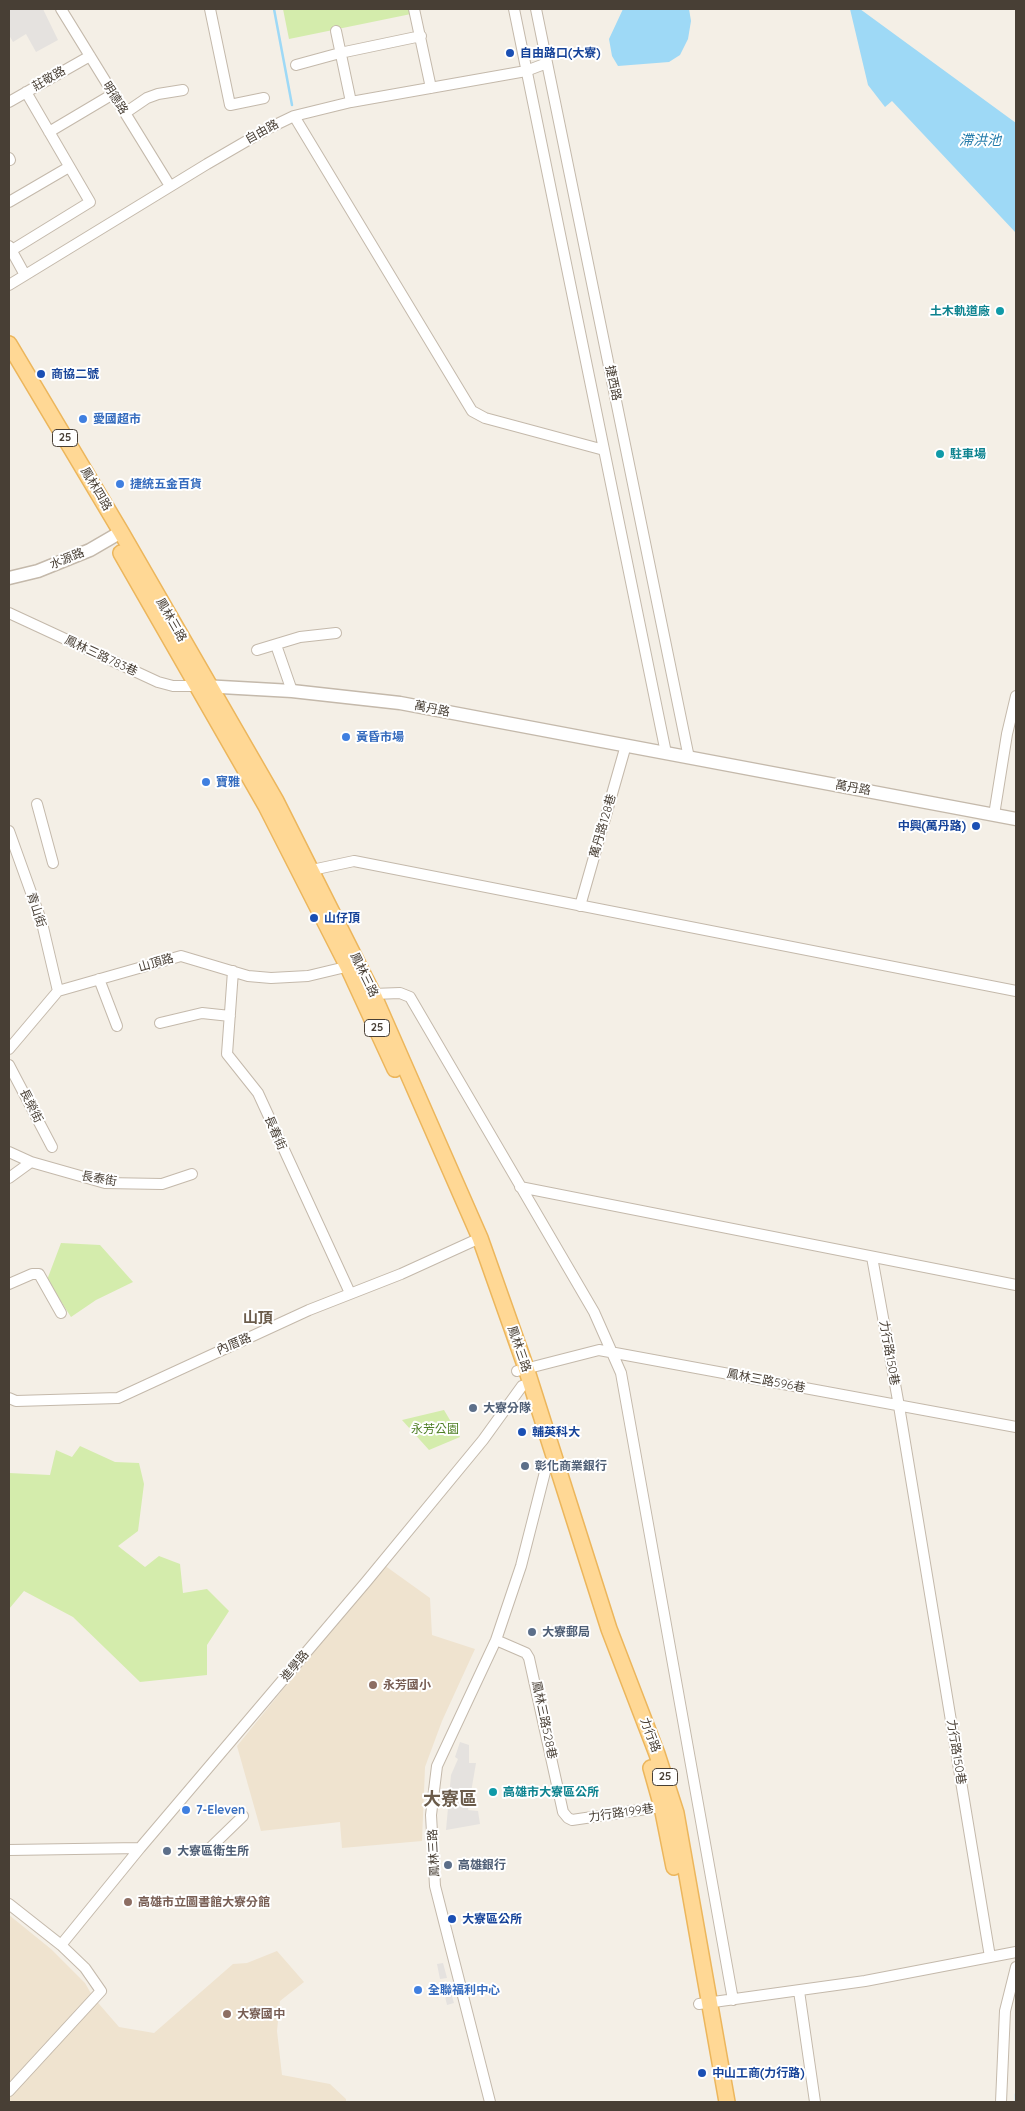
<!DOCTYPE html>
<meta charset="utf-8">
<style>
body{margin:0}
#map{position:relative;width:1025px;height:2111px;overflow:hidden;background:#f4efe6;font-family:Quicksand,sans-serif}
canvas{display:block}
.frame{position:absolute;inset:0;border:10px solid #483f35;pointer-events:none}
</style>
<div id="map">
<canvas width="1025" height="2111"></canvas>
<div class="frame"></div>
</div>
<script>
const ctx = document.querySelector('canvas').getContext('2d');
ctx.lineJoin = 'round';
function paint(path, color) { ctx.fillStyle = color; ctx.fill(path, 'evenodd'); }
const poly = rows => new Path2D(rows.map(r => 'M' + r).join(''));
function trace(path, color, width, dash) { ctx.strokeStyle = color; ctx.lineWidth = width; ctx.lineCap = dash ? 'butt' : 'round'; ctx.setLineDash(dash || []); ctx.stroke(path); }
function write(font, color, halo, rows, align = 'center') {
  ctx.font = font + ' Quicksand,"Noto Sans TC",sans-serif'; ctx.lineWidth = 4; ctx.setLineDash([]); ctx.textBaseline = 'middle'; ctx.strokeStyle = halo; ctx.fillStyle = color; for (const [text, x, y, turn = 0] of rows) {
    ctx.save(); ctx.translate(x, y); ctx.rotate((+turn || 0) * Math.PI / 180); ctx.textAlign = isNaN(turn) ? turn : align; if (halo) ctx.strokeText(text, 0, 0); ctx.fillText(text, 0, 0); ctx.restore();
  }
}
paint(poly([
 [384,1565,430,1598,432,1635,475,1649,442,1721,425,1767,422,1841,342,1848,340,1822,261,1831,237,1746],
 [9,1915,51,1949,85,1983,93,1997,119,2027,154,2033,233,1964,247,1963,277,1951,304,1982,280,2001,277,2031,282,2075,330,2084,346,2099,346,2102,9,2102]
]), '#efe3cf');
paint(poly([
 [283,9,410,9,411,14,289,39],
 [61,1243,100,1245,133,1282,96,1300,71,1317,47,1280],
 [444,1410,460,1437,429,1450,402,1420],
 [80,1446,115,1462,139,1463,144,1484,138,1531,118,1546,145,1567,159,1556,180,1564,183,1593,207,1589,229,1611,207,1645,207,1675,140,1682,73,1617,24,1591,9,1609,9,1473,50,1475,56,1450,72,1457]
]), '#d4ecac');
paint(poly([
 [9,9,43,9,58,40,36,52,26,34,13,42,9,35],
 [460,1742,469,1745,469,1763,476,1763,468,1810,478,1811,480,1824,446,1830,451,1775,458,1759,455,1757],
 [443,1963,447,1978,440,1979,437,1964],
 [448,1983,454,2003,447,2005,442,1984]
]), '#e5e2df');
paint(poly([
 [623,9,689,9,691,21,688,39,680,55,669,62,618,66,612,56,609,39],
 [850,9,860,9,1016,123,1016,233,892,101,885,107,868,85]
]), '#9ed9f6');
trace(poly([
 [274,9,292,105],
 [1016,2102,1016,2094]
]), '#9ed9f6', 2.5);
const minor = poly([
 [61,9,170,186],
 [210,9,230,105,264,98],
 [414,9,431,88],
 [514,9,666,753],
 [536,9,689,758],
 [336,31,351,102],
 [296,65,340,53,421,36],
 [9,102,90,56],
 [125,113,147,98,158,94,183,90],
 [294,116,472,411,485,418,604,450],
 [49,132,113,94],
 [9,158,10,160],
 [9,202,69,167],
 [9,246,25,275],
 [12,250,90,202,26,92],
 [9,285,207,164,269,128,294,116,351,102,526,71,547,63],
 [9,613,158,682,173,686,196,686],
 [276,645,292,691],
 [257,650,300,637,336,633],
 [37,804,53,863],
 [994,815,1007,734,1016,696],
 [9,831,42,923,58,991],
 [312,870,354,861,1016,991],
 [580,906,626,745],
 [233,971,227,1054,258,1093,350,1293],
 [99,979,117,1026],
 [373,994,400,993,410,997,594,1312,621,1373,733,2000],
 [160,1023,202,1013,230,1016],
 [9,1049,58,991,181,956,248,976,271,978,308,976,354,965],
 [9,1065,52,1147],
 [9,1152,31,1162,105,1183,162,1184,192,1174],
 [9,1178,31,1162],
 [520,1187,1016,1285],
 [9,1284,32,1274,39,1274,61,1313],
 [517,1371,599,1350,1016,1427],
 [9,1398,16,1401,118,1398,309,1310,401,1274,480,1238],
 [496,1640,526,1653,529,1658,563,1812,568,1818,572,1820,667,1806],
 [9,1850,140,1848,366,1582,483,1440,522,1386,531,1383],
 [208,1850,243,1816],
 [9,1904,61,1945],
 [990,1957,1016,1952],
 [799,1991,815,2102],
 [699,2004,865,1981,990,1957,899,1406,872,1257],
 [9,2091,101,1991,85,1968,61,1945,140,1848],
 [490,2102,435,1886,431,1815,437,1766,496,1640,521,1566,546,1468,555,1465],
 [1001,2102,1005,2011,1016,1967]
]);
const tertiary = poly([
 [9,578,38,571,90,550,121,532],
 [203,686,292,691,400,703,1016,819]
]);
const primary = poly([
 [9,344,121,532,276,801,373,994,480,1238,526,1368,609,1629,657,1754,676,1813,727,2102],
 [121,553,266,806,348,967,395,1069],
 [651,1768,662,1807,674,1867]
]);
trace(minor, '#c4b9ab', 12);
trace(tertiary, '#c4b9ab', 15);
trace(primary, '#ecb65c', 18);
trace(minor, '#fff', 10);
trace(tertiary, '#fff', 12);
trace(primary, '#ffd895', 15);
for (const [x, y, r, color] of [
 [510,53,5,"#1a4fb4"],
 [1000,311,5,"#0f9aa8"],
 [41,374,5,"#1a4fb4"],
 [83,419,5,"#3f7fe0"],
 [940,454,5,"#0f9aa8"],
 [120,484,5,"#3f7fe0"],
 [346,737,5,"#3f7fe0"],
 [206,782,5,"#3f7fe0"],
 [976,826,5,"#1a4fb4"],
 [314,918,5,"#1a4fb4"],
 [473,1408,5,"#5c6f8a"],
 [522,1432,5,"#1a4fb4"],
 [525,1466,5,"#5c6f8a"],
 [532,1632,5,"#5c6f8a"],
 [373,1685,5,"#8d6e63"],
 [493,1792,5,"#0f9aa8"],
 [186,1810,5,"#3f7fe0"],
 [167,1851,5,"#5c6f8a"],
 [448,1865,5,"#5c6f8a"],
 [128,1902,5,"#8d6e63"],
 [452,1919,5,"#1a4fb4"],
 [418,1990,5,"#3f7fe0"],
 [227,2014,5,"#8d6e63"],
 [702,2073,5,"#1a4fb4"]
]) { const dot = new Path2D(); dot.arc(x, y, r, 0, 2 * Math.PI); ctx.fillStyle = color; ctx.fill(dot); trace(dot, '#fff', 2); }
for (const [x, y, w] of [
 [65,438,25],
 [377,1028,25],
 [665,1777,25]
]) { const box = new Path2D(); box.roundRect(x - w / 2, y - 8.5, w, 17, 4); ctx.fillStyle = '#fff'; ctx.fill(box); trace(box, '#483f35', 1); }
write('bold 11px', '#483f35', null, [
 ["25",65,438],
 ["25",377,1028],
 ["25",665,1777]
]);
write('bold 12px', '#164399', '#fff', [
 ["自由路口(大寮)",520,53],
 ["商協二號",51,374],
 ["中興(萬丹路)",966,826,"right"],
 ["山仔頂",324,918],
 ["輔英科大",532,1432],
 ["大寮區公所",462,1919],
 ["中山工商(力行路)",712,2073]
], 'left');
write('12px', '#483f35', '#fff', [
 ["莊敬路",49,79,-30],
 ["明德路",115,98,58],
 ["自由路",262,132,-29],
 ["捷西路",613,383,78],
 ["鳳林四路",96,489,59],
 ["水源路",67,559,-22],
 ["鳳林三路",171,620,60],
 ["鳳林三路783巷",101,656,25],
 ["萬丹路",432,709,11],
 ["萬丹路",853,788,10],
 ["萬丹路128巷",603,826,-74],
 ["青山街",36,910,72],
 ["山頂路",156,963,-16],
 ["鳳林三路",364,975,64],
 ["長榮街",31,1106,63],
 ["長春街",275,1133,66],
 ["長泰街",99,1179,10],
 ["內厝路",234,1344,-23],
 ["鳳林三路",519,1349,71],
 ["力行路150巷",889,1353,80],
 ["鳳林三路596巷",766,1381,11],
 ["進學路",295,1666,-50],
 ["鳳林三路528巷",544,1720,78],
 ["力行路",650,1735,69],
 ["力行路150巷",956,1752,81],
 ["力行路199巷",621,1813,-8],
 ["鳳林三路",434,1853,-93]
]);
write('bold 12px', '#0d838f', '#fff', [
 ["土木軌道廠",990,311,"right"],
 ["駐車場",950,454],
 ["高雄市大寮區公所",503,1792]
], 'left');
write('bold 12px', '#366cbe', '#fff', [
 ["愛國超市",93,419],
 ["捷統五金百貨",130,484],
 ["黃昏市場",356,737],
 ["寶雅",216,782],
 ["7-Eleven",196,1810],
 ["全聯福利中心",428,1990]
], 'left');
write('bold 12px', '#4e5e75', '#fff', [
 ["大寮分隊",483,1408],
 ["彰化商業銀行",535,1466],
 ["大寮郵局",542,1632],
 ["大寮區衛生所",177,1851],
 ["高雄銀行",458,1865]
], 'left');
write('12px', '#4d7e23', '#fff', [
 ["永芳公園",435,1429]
]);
write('bold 12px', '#785e54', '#fff', [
 ["永芳國小",383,1685],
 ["高雄市立圖書館大寮分館",138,1902],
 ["大寮國中",237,2014]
], 'left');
write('italic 14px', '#247cab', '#fff', [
 ["滯洪池",980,141]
]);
write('bold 15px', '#6b5c4b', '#fff', [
 ["山頂",258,1318]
]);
write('bold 18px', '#6b5c4b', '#fff', [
 ["大寮區",450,1800]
]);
</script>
